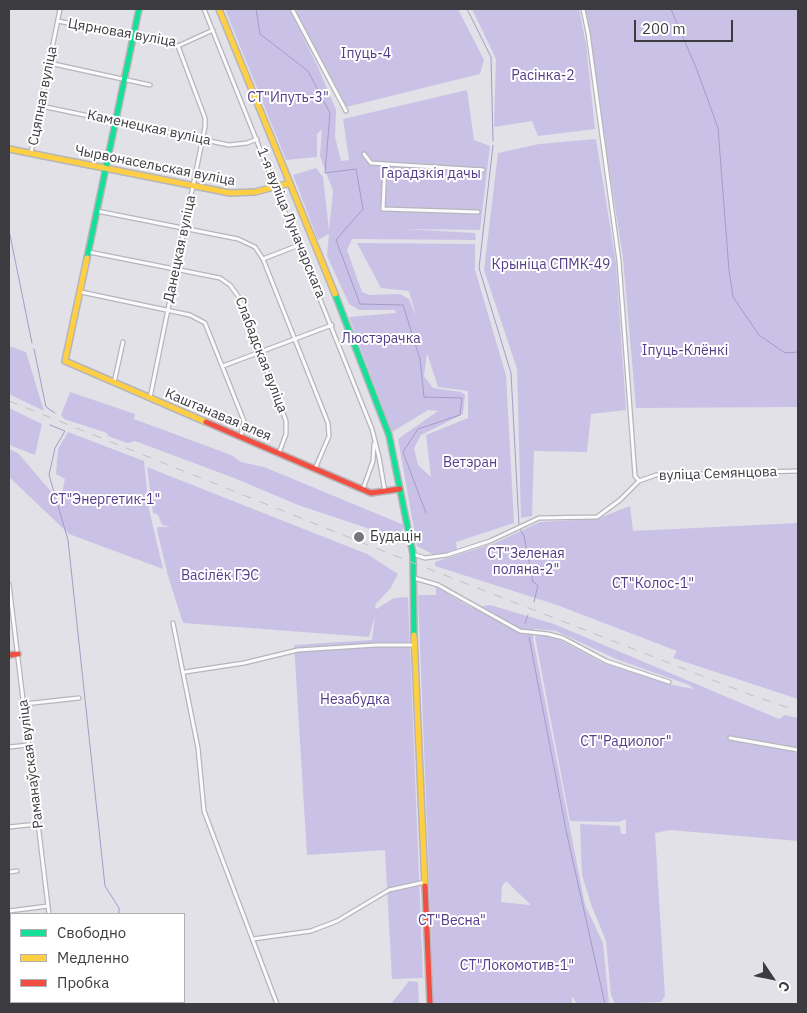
<!DOCTYPE html>
<meta charset="utf-8">
<style>
body{margin:0}
#map{position:relative;width:807px;height:1013px;overflow:hidden;background:#e2e1e8;font-family:"IBM Plex Sans",sans-serif}
canvas{display:block}
.frame{position:absolute;inset:0;border:10px solid #3c3b40;pointer-events:none}
.legend{position:absolute;left:10px;top:913px;width:175px;height:90px;box-sizing:border-box;background:#fff;border:1px solid #b1b1b3;margin:0;padding:6px 9px;list-style:none;font-size:15px;color:#3c3b40}
.legend li{display:flex;align-items:center;gap:10px;height:25px}
.legend b{width:25px;border:1px solid #b1b1b3}
.north{position:absolute;left:747px;top:953px;width:50px;height:50px;-webkit-text-stroke:4px #fff;paint-order:stroke;rotate:124deg;font-size:14px;font-weight:700;line-height:20px;text-align:center;color:#3c3b40}
.north::after{content:'';display:block;margin:auto;width:18px;height:22px;background:#3c3b40;clip-path:polygon(50% 0,100% 100%,50% 72%,0 100%)}
.scale{position:absolute;left:634px;top:20px;width:99px;height:22px;box-sizing:border-box;border:2px solid #3c3b40;border-top:0;padding-left:6px;font-size:15px;line-height:18px;white-space:nowrap;color:#3c3b40;-webkit-text-stroke:4px #fff;paint-order:stroke}
</style>
<div id="map">
<canvas width="807" height="1013"></canvas>
<div class="frame"></div>
<ul class="legend">
<li><b style="height:6px;background:#16e098"></b>Свободно</li>
<li><b style="height:6px;background:#ffcf43"></b>Медленно</li>
<li><b style="height:6px;background:#f24e42"></b>Пробка</li>
</ul>
<div class="north">С</div>
<div class="scale">200 m</div>
</div>
<script>
const ctx = document.querySelector('canvas').getContext('2d');
ctx.lineJoin = 'round';
function paint(path, color) { ctx.fillStyle = color; ctx.fill(path, 'evenodd'); }
const poly = rows => new Path2D(rows.map(r => 'M' + r).join(''));
function trace(path, color, width, dash) { ctx.strokeStyle = color; ctx.lineWidth = width; ctx.lineCap = dash ? 'butt' : 'round'; ctx.setLineDash(dash || []); ctx.stroke(path); }
function write(font, color, halo, rows, align = 'center') {
  ctx.font = font + ' "IBM Plex Sans",sans-serif'; ctx.lineWidth = 4; ctx.setLineDash([]); ctx.textBaseline = 'middle'; ctx.strokeStyle = halo; ctx.fillStyle = color; for (const [text, x, y, turn = 0] of rows) {
    ctx.save(); ctx.translate(x, y); ctx.rotate((+turn || 0) * Math.PI / 180); ctx.textAlign = isNaN(turn) ? turn : align; if (halo) ctx.strokeText(text, 0, 0); ctx.fillText(text, 0, 0); ctx.restore();
  }
}
paint(poly([
 [225,9,458,9,484,60,480,74,342,108,298,28,318,67,336,110,335,137,341,161,349,160,343,119,467,90,474,140,490,146,480,230,404,229,475,233,476,240,352,239,347,250,362,292,370,295,400,294,409,299,416,316,409,291,381,288,357,243,475,244,475,270,506,375,514,523,456,542,457,550,434,555,417,546,398,439,438,411,428,410,392,432,349,317,396,313,395,310,359,310,349,304,327,256,329,234,318,240,293,175,316,168,323,177,329,230,333,191,320,156,322,129,317,134,317,157,286,160],
 [427,353,438,387,468,391,468,418,426,435,431,477,418,465,414,448,421,435,463,414,465,395,461,392,433,388,424,376],
 [472,9,579,9,586,44,595,129,538,136,532,121,494,127,496,59],
 [584,9,798,9,798,407,636,408,623,258],
 [596,139,616,263,626,410,591,414,587,452,534,451,532,516,521,518,517,369,484,270,498,153,539,144],
 [9,346,26,352,44,411,9,394],
 [70,392,135,414,134,419,231,455,241,462,264,467,404,525,400,539,298,505,234,478,135,441,127,443,108,436,107,433,64,419,61,415],
 [9,408,42,424,35,455,9,445],
 [68,432,144,461,149,509,163,569,69,534,9,477,9,449,18,453,60,502,65,479,56,474,58,449],
 [147,467,367,554,398,574,390,589,375,605,376,609,394,598,408,597,423,978,392,979,385,850,307,855,294,645,372,640,375,616,369,637,183,623,168,576,157,530,158,527,171,527,162,525,158,515,153,513],
 [630,506,633,531,798,523,798,699,673,658,677,651,557,605,435,566,435,562,495,543,540,522,597,519],
 [436,587,472,608,490,605,554,624,779,719,785,715,798,718,798,841,670,830,655,833,665,996,661,1002,615,1004,611,995,606,941,592,907,582,875,580,824,620,826,621,834,626,834,626,819,619,822,570,821,535,637,538,635,554,637,603,663,673,685,694,689,689,685,616,659,556,631,534,629,533,639,585,905,603,943,609,1004,577,1004,572,996,572,1004,434,1004,418,595,436,595],
 [506,881,530,904,529,905,501,902,502,886],
 [409,981,418,982,419,1004,391,1004]
]), '#cac2e6');
trace(poly([
 [256,9,260,34,308,71,330,113,325,173,356,169,363,209,336,240,360,304,403,305,420,359,424,397,462,398,460,415,418,429,403,452,426,513],
 [467,9,491,57,493,141],
 [671,9,697,70,718,128,729,270,733,297,759,335,785,353,798,352],
 [493,145,479,268,511,373,519,525],
 [9,230,32,343],
 [34,349,46,407,55,413],
 [50,425,65,431,55,448,49,475,68,540,105,886,119,908,119,914],
 [520,529,524,536,533,582,538,585,534,602],
 [525,623,528,615],
 [529,637,567,835,605,1004],
 [124,1002,124,1004]
]), '#a59bc9', 1);
const street = poly([
 [204,9,372,429,379,457,385,492],
 [292,9,346,111],
 [583,9,588,33,619,261,635,476,639,481],
 [58,21,178,46,213,30],
 [49,63,150,85],
 [41,106,229,145,247,143,257,139],
 [31,153,60,9],
 [364,154,371,163,483,170],
 [385,164,383,209,478,212],
 [97,211,238,239,255,247,263,259,328,423,329,436,315,469],
 [89,252,220,278,230,285,238,296,286,421,286,434,279,453],
 [263,259,299,245],
 [81,292,190,315,205,323,244,421,241,436],
 [223,366,332,325],
 [114,383,123,342],
 [150,398,205,127,205,118,178,46],
 [363,489,373,461,374,444],
 [413,554,425,558,447,555,490,541,539,518,597,517,620,500,639,481,656,475,798,471],
 [414,578,438,585,520,631,548,634,563,638,606,661,669,682],
 [9,584,49,914],
 [173,623,198,748,204,811,277,1004],
 [185,672,244,663,298,650,376,645,414,645],
 [24,704,79,698],
 [730,738,798,750],
 [9,747,29,745],
 [9,827,38,824],
 [9,872,17,871],
 [9,911,48,906],
 [253,939,311,931,337,921,389,890,425,882],
 [9,950,11,950],
 [9,990,11,990],
 [60,1002,61,1004]
]);
const fast = poly([
 [87,258,139,9],
 [335,294,389,435,413,554,414,635]
]);
const slow = poly([
 [219,9,335,294],
 [9,149,230,193,255,192,290,183],
 [87,258,65,361,206,422],
 [414,635,425,886]
]);
const jam = poly([
 [206,422,371,493,400,489],
 [9,655,18,654],
 [425,886,430,1004]
]);
trace(street, '#b6b6ba', 5.5);
trace(fast, '#b6b6ba', 8);
trace(slow, '#b6b6ba', 8);
trace(jam, '#b6b6ba', 8);
trace(street, '#fbfafc', 3);
trace(fast, '#16e098', 5);
trace(slow, '#ffcf43', 5);
trace(jam, '#f24e42', 5);
trace(poly([
 [9,401,378,549,751,695,798,711]
]), '#c1c1c3', 1, [9, 9]);
for (const [x, y, r, color] of [
 [359,537,6,"#76757b"]
]) { const dot = new Path2D(); dot.arc(x, y, r, 0, 2 * Math.PI); ctx.fillStyle = color; ctx.fill(dot); trace(dot, '#fff', 2); }
write('14px', '#3c3b40', '#fff', [
 ["Цярновая вуліца",122,33,10],
 ["Сцяпная вуліца",43,96,-79],
 ["Каменецкая вуліца",149,128,12],
 ["Чырвонасельская вуліца",155,166,11],
 ["1-я вуліца Луначарскага",291,223,68],
 ["Данецкая вуліца",180,249,-78],
 ["Слабадская вуліца",261,355,69],
 ["Каштанавая алея",218,415,23],
 ["вуліца Семянцова",718,474,-2],
 ["Раманаўская вуліца",31,764,-97]
]);
write('14px', '#533c8a', '#fff', [
 ["Іпуць-4",366,54],
 ["Расінка-2",543,76],
 ["СТ\"Ипуть-3\"",288,98],
 ["Гарадзкія дачы",431,174],
 ["Крыніца СПМК-49",551,265],
 ["Люстэрачка",381,339],
 ["Іпуць-Клёнкі",685,351],
 ["Ветэран",470,463],
 ["СТ\"Энергетик-1\"",105,500],
 ["СТ\"Зеленая",526,554],
 ["поляна-2\"",526,570],
 ["Васілёк ГЭС",220,576],
 ["СТ\"Колос-1\"",653,584],
 ["Незабудка",355,700],
 ["СТ\"Радиолог\"",626,742],
 ["СТ\"Весна\"",452,921],
 ["СТ\"Локомотив-1\"",517,966]
]);
write('14px', '#3c3b40', '#fff', [
 ["Будацін",370,537]
], 'left');
</script>
